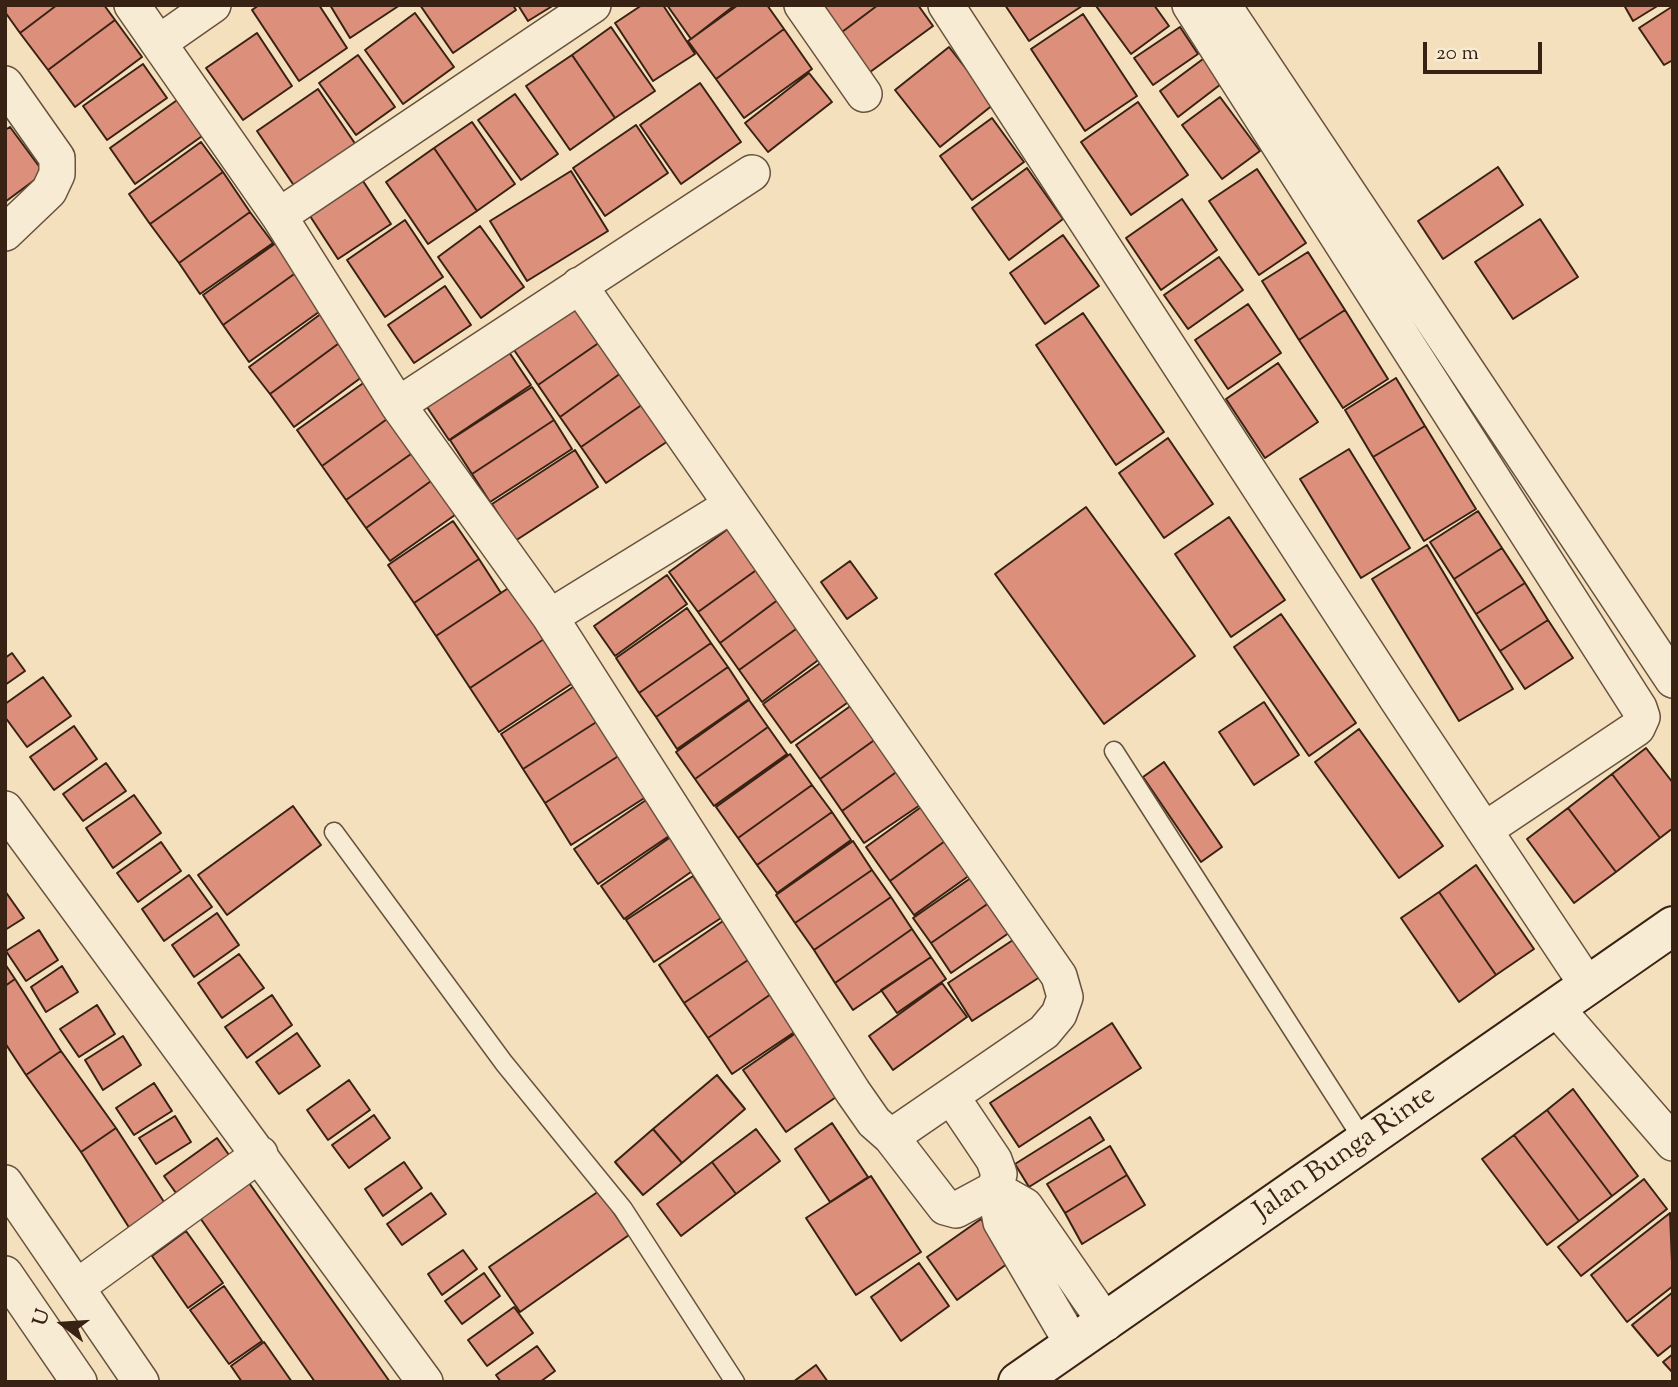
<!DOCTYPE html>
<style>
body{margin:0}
#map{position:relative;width:1678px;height:1387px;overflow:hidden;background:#f4e0bd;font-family:"Sorts Mill Goudy",serif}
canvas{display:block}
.frame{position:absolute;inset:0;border:7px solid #382214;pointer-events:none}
.north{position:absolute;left:28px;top:1289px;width:70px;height:70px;-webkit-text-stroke:5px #f8ebd4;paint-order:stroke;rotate:287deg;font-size:19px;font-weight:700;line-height:28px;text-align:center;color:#382214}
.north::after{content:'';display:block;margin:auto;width:24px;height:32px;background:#382214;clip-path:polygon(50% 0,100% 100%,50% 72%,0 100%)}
.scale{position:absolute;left:1423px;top:42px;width:119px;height:32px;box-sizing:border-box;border:4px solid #382214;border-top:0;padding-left:9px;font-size:21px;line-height:24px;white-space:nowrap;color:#382214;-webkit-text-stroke:5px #f8ebd4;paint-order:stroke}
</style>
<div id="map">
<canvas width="1678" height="1387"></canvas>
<div class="frame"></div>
<div class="north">U</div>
<div class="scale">20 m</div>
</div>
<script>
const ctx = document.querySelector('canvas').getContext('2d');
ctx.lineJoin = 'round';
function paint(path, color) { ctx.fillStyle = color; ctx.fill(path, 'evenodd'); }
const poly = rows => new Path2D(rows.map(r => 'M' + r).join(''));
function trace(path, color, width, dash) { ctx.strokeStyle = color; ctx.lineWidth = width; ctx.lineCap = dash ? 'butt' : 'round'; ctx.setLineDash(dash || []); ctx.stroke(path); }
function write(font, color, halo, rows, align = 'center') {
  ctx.font = font + ' "Sorts Mill Goudy",serif'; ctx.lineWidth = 6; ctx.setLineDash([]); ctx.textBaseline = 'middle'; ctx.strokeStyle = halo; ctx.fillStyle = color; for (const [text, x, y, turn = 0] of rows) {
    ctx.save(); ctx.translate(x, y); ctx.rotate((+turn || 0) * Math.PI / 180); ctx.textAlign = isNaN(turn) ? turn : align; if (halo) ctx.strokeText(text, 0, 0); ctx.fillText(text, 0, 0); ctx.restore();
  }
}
const building = poly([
 [5,5,57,5,20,33,5,12,5,5],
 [57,5,104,5,115,20,48,70,20,33,57,5],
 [259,5,319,5,347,48,299,81,252,10,259,5],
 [330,5,400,5,350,38,330,5],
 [420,5,513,5,516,10,453,53,420,5],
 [518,5,554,5,528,21,518,5],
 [642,5,663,5,695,54,653,81,615,23,642,5],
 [667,5,735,5,691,39,667,5],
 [738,5,767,5,784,29,716,79,688,41,738,5],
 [816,5,878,5,838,35,816,5],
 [878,5,918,5,933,26,866,75,838,35,878,5],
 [1005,5,1081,5,1082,6,1029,41,1005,5],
 [1154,5,1169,26,1131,54,1096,6,1154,5],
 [1624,5,1659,5,1633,21,1624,5],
 [1673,6,1673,60,1664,65,1639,28,1673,6],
 [415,13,454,67,403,104,365,50,415,13],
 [1083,14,1137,96,1085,131,1031,49,1083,14],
 [115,20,142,57,75,107,48,70,115,20],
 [611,27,655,91,615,118,572,55,611,27],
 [1180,27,1198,54,1153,85,1134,58,1180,27],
 [784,29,812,69,744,118,716,79,784,29],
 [257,33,292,86,243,120,206,68,257,33],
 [949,47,994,104,940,147,895,90,949,47],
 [358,55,395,107,356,135,319,83,358,55],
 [572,55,615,118,570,150,526,86,572,55],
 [1207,56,1225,81,1178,117,1160,91,1207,56],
 [143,64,167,98,107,140,83,106,143,64],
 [809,73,832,102,768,152,745,123,809,73],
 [700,83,741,142,681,184,640,125,700,83],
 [318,89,356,145,295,187,257,131,318,89],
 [515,94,558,154,521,180,478,120,515,94],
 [1220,97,1260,151,1222,179,1182,125,1220,97],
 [180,98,205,134,135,184,110,148,180,98],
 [1138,102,1188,175,1131,215,1081,142,1138,102],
 [992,118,1024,162,972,200,940,156,992,118],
 [472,122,515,184,477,211,434,148,472,122],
 [636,125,668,173,605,216,573,168,636,125],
 [10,127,44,173,5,202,5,130,10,127],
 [201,142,223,172,150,224,129,194,201,142],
 [434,148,477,211,428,244,386,182,434,148],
 [1498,167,1523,205,1443,259,1418,221,1498,167],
 [1027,168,1063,219,1009,260,972,208,1027,168],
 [1257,169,1306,243,1259,275,1209,201,1257,169],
 [571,171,608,231,527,281,490,221,571,171],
 [223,172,250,212,179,263,150,224,223,172],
 [363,181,391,224,338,259,310,216,363,181],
 [1182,199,1217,250,1161,290,1126,238,1182,199],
 [250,212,273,243,200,294,179,263,250,212],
 [1540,219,1578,277,1513,319,1475,262,1540,219],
 [405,220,443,277,385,317,347,260,405,220],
 [480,226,524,287,481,318,438,257,480,226],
 [1063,235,1099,286,1045,324,1010,273,1063,235],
 [276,243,297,272,223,325,203,295,276,243],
 [1308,252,1345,310,1299,340,1262,281,1308,252],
 [1219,257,1243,290,1188,329,1164,295,1219,257],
 [297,272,323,309,249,362,223,325,297,272],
 [445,286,471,325,414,363,388,325,445,286],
 [573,304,600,342,538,385,512,347,573,304],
 [1248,304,1281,353,1228,389,1195,340,1248,304],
 [1345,310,1388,379,1343,408,1299,340,1345,310],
 [322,313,342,341,270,394,249,367,322,313],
 [1083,313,1164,432,1116,465,1036,345,1083,313],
 [342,341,366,374,294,427,270,394,342,341],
 [600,342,621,373,560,417,538,385,600,342],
 [509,352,531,385,449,440,427,407,509,352],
 [1278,363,1318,422,1265,458,1226,399,1278,363],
 [621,373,643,404,581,447,560,417,621,373],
 [1396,378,1425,426,1373,457,1345,410,1396,378],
 [369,379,394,414,322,466,297,430,369,379],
 [532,387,554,420,472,474,450,440,532,387],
 [643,404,668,441,606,483,581,447,643,404],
 [394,414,418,449,346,500,322,466,394,414],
 [554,420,572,449,490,502,472,474,554,420],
 [1425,426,1476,509,1424,541,1373,457,1425,426],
 [1168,438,1213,504,1164,538,1119,473,1168,438],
 [418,449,438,476,366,528,346,500,418,449],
 [1349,449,1410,548,1361,578,1300,479,1349,449],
 [575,450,598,487,515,541,492,504,575,450],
 [438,476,462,510,390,561,366,528,438,476],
 [1086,507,1195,656,1104,724,995,574,1086,507],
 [1478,511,1502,548,1454,579,1430,542,1478,511],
 [1229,517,1285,600,1231,637,1175,554,1229,517],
 [453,521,479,559,414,603,388,565,453,521],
 [732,526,762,566,698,612,669,572,732,526],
 [1427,545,1513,689,1459,721,1372,579,1427,545],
 [1502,548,1525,583,1476,614,1454,579,1502,548],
 [479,559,501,593,436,636,414,603,479,559],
 [850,561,877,598,847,619,821,582,850,561],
 [762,566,783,596,720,643,698,612,762,566],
 [667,575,687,604,615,656,594,626,667,575],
 [1525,583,1548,620,1500,651,1476,614,1525,583],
 [513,585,547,637,470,688,436,636,513,585],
 [783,596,803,624,739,670,720,643,783,596],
 [687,608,711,643,639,693,616,658,687,608],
 [1281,614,1356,723,1309,756,1234,647,1281,614],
 [1548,620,1573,658,1525,689,1500,651,1548,620],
 [803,624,825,655,762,702,739,670,803,624],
 [547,637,576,681,499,732,470,688,547,637],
 [711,643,728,667,656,717,639,693,711,643],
 [12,653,25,671,5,685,5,658,12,653],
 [826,659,854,698,791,743,763,704,826,659],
 [728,667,749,699,677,749,656,717,728,667],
 [43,677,71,716,27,747,5,717,5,704,43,677],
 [576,685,598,721,523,769,501,734,576,685],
 [749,700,768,727,695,779,676,752,749,700],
 [856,702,880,736,820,779,796,745,856,702],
 [1264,702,1299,755,1254,785,1219,732,1264,702],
 [598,721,620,755,545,803,523,769,598,721],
 [74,726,97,759,54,790,30,757,74,726],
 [768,727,787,754,714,806,695,779,768,727],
 [1359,729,1443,846,1399,878,1315,762,1359,729],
 [880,736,902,768,842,811,820,779,880,736],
 [1646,748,1673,783,1673,828,1660,838,1612,774,1646,748],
 [790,754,812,785,738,838,716,807,790,754],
 [620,755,646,797,571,845,545,803,620,755],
 [1164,762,1222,847,1201,862,1143,777,1164,762],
 [106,763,126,791,83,821,63,794,106,763],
 [902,768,926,801,864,843,842,811,902,768],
 [1612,774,1660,838,1616,872,1568,808,1612,774],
 [812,785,832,812,757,865,738,838,812,785],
 [134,795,161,833,113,868,86,828,134,795],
 [649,798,672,834,598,884,574,849,649,798],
 [928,802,952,836,890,881,866,847,928,802],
 [293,806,321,845,227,915,198,875,293,806],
 [1568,808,1616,872,1574,903,1527,839,1568,808],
 [832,812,851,840,777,893,757,865,832,812],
 [675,834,698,867,624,919,601,886,675,834],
 [952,836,977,870,914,915,890,881,952,836],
 [853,841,872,870,795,923,776,895,853,841],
 [161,842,181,871,138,902,117,873,161,842],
 [1476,865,1534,949,1496,975,1439,892,1476,865],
 [872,870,891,897,814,950,795,923,872,870],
 [978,873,996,898,931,943,913,918,978,873],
 [189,875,212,907,164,941,142,909,189,875],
 [693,876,721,918,654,962,626,920,693,876],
 [5,891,24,918,5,930,5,891],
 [1439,892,1496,975,1459,1002,1401,918,1439,892],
 [891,897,912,929,835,983,814,950,891,897],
 [996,898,1016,928,951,973,931,943,996,898],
 [217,913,239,945,194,977,172,945,217,913],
 [723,921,748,960,684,1003,659,965,723,921],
 [912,929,931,957,853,1010,835,983,912,929],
 [39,930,58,960,26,981,6,951,39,930],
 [1022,934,1046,973,972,1021,948,983,1022,934],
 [239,954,264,988,222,1018,198,983,239,954],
 [931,957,946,979,897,1013,881,990,931,957],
 [748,960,771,994,708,1038,684,1003,748,960],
 [5,964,15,979,5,986,5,964],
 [62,966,78,992,46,1012,31,987,62,966],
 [15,979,61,1051,26,1075,5,1043,5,986,15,979],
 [942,983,967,1017,893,1070,869,1036,942,983],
 [771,994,796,1031,732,1074,708,1038,771,994],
 [272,995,292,1025,247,1058,225,1027,272,995],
 [97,1005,115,1034,79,1057,60,1029,97,1005],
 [1112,1023,1141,1068,1019,1147,990,1103,1112,1023],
 [297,1033,320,1066,279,1094,256,1062,297,1033],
 [796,1033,839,1095,786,1132,743,1070,796,1033],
 [123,1036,141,1065,103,1090,85,1060,123,1036],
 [61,1051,116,1128,81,1152,26,1075,61,1051],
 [717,1075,745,1109,682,1163,653,1129,717,1075],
 [349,1080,370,1110,328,1140,307,1110,349,1080],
 [154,1083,172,1111,134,1135,116,1108,154,1083],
 [1573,1089,1638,1176,1612,1196,1547,1110,1573,1089],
 [1547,1110,1612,1196,1579,1221,1514,1135,1547,1110],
 [374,1115,390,1138,349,1168,332,1145,374,1115],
 [175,1116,191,1142,156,1164,139,1138,175,1116],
 [1090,1117,1104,1140,1029,1187,1015,1164,1090,1117],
 [832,1123,868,1177,830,1202,795,1149,832,1123],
 [116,1128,166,1205,130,1229,81,1152,116,1128],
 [653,1129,682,1163,643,1195,615,1162,653,1129],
 [756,1129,780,1161,736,1194,712,1162,756,1129],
 [1514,1135,1579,1221,1547,1245,1482,1159,1514,1135],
 [217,1138,229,1155,176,1193,164,1176,217,1138],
 [1110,1146,1127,1175,1065,1213,1047,1184,1110,1146],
 [404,1162,422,1188,383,1216,365,1189,404,1162],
 [712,1162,736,1194,681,1236,657,1204,712,1162],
 [1127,1175,1145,1205,1082,1244,1065,1213,1127,1175],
 [871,1176,921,1252,856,1295,806,1218,871,1176],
 [1644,1179,1667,1209,1581,1276,1558,1247,1644,1179],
 [247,1180,390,1382,315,1382,198,1215,247,1180],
 [599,1191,629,1235,520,1312,489,1267,599,1191],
 [431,1193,446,1214,402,1245,387,1224,431,1193],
 [1670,1213,1673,1286,1627,1322,1591,1275,1670,1213],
 [981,1219,1011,1261,957,1300,927,1257,981,1219],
 [186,1231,223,1283,188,1308,152,1256,186,1231],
 [463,1250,477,1269,442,1295,428,1274,463,1250],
 [919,1263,949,1306,901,1341,871,1297,919,1263],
 [484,1273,500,1296,462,1324,445,1301,484,1273],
 [224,1286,262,1341,229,1364,190,1310,224,1286],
 [1673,1292,1673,1344,1658,1356,1632,1325,1673,1292],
 [514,1307,533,1333,487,1366,468,1340,514,1307],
 [264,1342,292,1382,242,1382,231,1366,264,1342],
 [537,1346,555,1371,540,1382,501,1382,496,1375,537,1346],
 [1673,1354,1673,1373,1663,1362,1673,1354],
 [816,1365,828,1382,793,1382,816,1365]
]);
paint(building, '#dc8f7a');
trace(building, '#382214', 2);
const lane = poly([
 [1114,751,1364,1141],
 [334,832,504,1063,623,1209,735,1382]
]);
const street = poly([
 [132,5,279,216,398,405,550,617,853,1092,874,1122,891,1137,1044,1032,1059,1014,1065,997,1059,976,579,285],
 [802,5,864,94],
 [946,5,1397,699,1588,986],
 [1190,5,1639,708,1642,717,1637,728,1486,829],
 [1223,5,1673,680],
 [160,42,213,5],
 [5,84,57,158,57,174,49,191,5,233],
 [279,216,593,5],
 [398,405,752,173],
 [550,617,730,506],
 [5,809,425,1382],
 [1556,1008,1673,1143],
 [951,1096,994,1160,999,1174,995,1189,1001,1222,1072,1343],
 [891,1137,945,1207,956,1210,995,1189],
 [5,1183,141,1382],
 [995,1189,1025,1206,1106,1323],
 [5,1274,79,1382],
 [77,1287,260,1154]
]);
const secondary = poly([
 [1018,1382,1673,926]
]);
trace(lane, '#67523e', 21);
trace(street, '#67523e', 38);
trace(secondary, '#382214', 42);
trace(lane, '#f8ebd4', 18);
trace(street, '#f8ebd4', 35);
trace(secondary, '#f8ebd4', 38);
write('28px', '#382214', '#f8ebd4', [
 ["Jalan Bunga Rinte",1346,1155,-35]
]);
</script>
